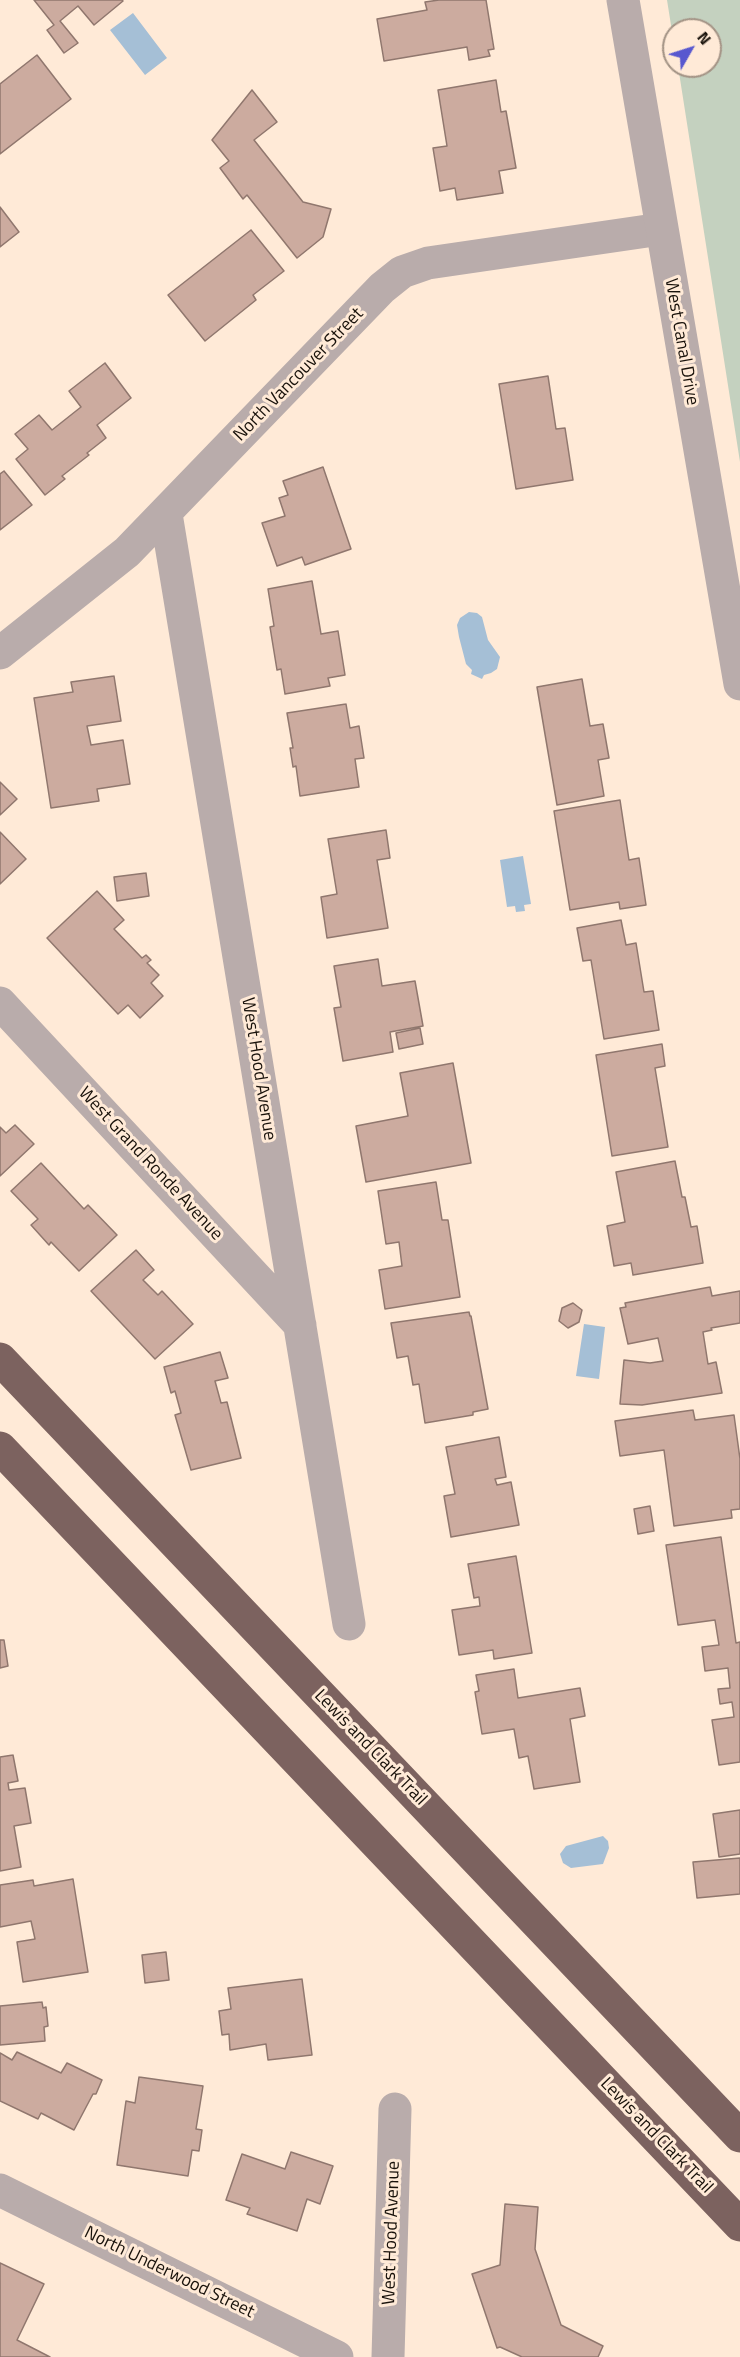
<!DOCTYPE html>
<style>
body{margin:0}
#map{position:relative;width:740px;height:2357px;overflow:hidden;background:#ffead7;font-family:"Titillium Web",sans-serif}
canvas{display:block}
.north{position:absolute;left:662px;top:18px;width:60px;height:60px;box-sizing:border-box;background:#ffead7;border:2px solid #a39385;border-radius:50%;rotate:51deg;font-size:16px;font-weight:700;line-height:24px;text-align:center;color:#18110a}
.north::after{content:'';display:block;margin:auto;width:21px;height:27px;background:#5858cf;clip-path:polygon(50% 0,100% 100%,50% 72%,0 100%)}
</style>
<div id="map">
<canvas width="740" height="2357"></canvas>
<div class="north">N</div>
</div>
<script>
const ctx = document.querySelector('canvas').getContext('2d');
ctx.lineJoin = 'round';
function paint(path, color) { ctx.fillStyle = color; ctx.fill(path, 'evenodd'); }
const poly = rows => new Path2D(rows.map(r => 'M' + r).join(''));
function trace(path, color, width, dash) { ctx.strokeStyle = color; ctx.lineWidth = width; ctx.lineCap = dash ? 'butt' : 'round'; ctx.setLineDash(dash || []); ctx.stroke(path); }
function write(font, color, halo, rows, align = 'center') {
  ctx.font = font + ' "Titillium Web",sans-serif'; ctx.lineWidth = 6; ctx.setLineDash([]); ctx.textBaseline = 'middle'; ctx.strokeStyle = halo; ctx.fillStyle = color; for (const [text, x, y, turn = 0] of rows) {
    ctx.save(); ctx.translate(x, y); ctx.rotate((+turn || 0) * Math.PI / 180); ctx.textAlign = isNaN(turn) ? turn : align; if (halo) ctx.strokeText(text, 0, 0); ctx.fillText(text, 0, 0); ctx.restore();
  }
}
paint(poly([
 [667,0,740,0,740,462,678,66,710,66,710,30,674,30,674,44]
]), '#c4d1bf');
paint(poly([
 [133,13,167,58,145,75,110,30],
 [469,612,477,613,482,617,488,640,500,657,497,669,491,673,484,675,482,679,471,674,472,670,466,664,459,637,457,625,460,618],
 [523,856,531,904,524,905,525,911,516,912,515,906,507,907,500,860],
 [584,1324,605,1327,599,1379,576,1376],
 [603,1836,608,1841,609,1848,603,1864,571,1868,563,1863,560,1854,566,1846]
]), '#a5bfd6');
const building = poly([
 [34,0,122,0,123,1,94,25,78,6,60,21,78,43,64,53,47,30,54,25,34,0],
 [439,0,486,0,494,49,488,50,490,56,469,60,467,47,384,61,377,19,427,10,425,2,439,0],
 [37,55,71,99,0,154,0,84,37,55],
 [496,80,501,112,506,111,516,168,499,171,503,193,457,200,455,188,440,191,433,148,447,146,438,90,496,80],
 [252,90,277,122,254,140,303,202,331,209,323,237,297,258,247,195,243,199,220,168,229,161,212,140,252,90],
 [0,207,19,232,0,247,0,207],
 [251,230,284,271,253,295,256,300,205,341,168,295,251,230],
 [105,363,131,398,97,425,106,438,87,453,89,455,62,476,65,479,45,495,16,459,28,449,15,434,39,415,52,430,81,407,69,391,105,363],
 [548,376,556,429,565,428,573,480,516,489,499,384,548,376],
 [323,467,351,549,305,565,302,557,277,566,262,523,285,516,279,498,288,495,283,481,323,467],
 [4,471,32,505,0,530,0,474,4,471],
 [312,581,321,634,338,631,345,675,328,678,330,686,285,694,281,669,277,670,270,627,274,626,268,589,312,581],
 [114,676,121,721,87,726,91,745,123,740,130,784,97,789,99,801,51,808,34,698,73,692,71,682,114,676],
 [582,679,590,726,603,724,609,758,598,760,604,796,557,805,537,687,582,679],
 [346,704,350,728,359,726,364,758,355,759,359,787,300,796,296,766,293,767,290,748,293,748,287,713,346,704],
 [0,782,17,799,0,815,0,782],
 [620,800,629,860,639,858,646,905,620,909,619,902,570,910,554,811,620,800],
 [386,830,390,858,377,860,388,928,327,938,321,897,337,894,328,839,386,830],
 [0,832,26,859,0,884,0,832],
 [146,873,149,896,117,901,114,877,146,873],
 [97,891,124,920,114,929,142,958,146,955,151,960,147,963,159,975,151,983,163,996,140,1018,128,1005,118,1014,47,938,97,891],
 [621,920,626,945,636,943,644,992,653,991,659,1030,604,1039,591,960,583,961,577,928,621,920],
 [378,959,382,986,415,981,423,1026,390,1032,393,1052,343,1061,334,1008,341,1007,334,966,378,959],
 [420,1028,423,1044,399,1049,396,1033,420,1028],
 [662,1044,665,1066,655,1068,668,1147,612,1156,596,1055,662,1044],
 [453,1063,471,1163,366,1182,356,1126,408,1116,400,1073,453,1063],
 [15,1125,34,1144,0,1176,0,1127,6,1133,15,1125],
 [675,1161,682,1197,685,1197,691,1227,697,1226,703,1263,633,1275,631,1263,614,1266,607,1226,625,1222,616,1172,675,1161],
 [41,1163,84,1209,88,1205,117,1235,79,1271,51,1242,49,1245,31,1225,38,1219,11,1191,41,1163],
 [436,1182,442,1220,448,1220,460,1297,385,1309,379,1270,402,1266,399,1242,386,1244,378,1191,436,1182],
 [136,1250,154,1270,143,1280,158,1295,162,1291,193,1324,155,1359,91,1291,136,1250],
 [710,1287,712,1296,740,1291,740,1323,711,1328,712,1330,703,1332,708,1364,716,1362,722,1393,642,1405,620,1404,624,1360,650,1363,663,1361,658,1338,628,1344,620,1308,626,1307,625,1303,710,1287],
 [573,1303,582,1310,579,1322,568,1328,559,1321,562,1308,573,1303],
 [469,1312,470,1316,471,1316,488,1409,473,1412,473,1415,425,1423,419,1384,413,1385,408,1356,397,1358,391,1323,469,1312],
 [220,1352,228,1378,215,1381,221,1403,227,1402,241,1458,191,1470,175,1415,181,1413,175,1391,171,1393,164,1367,220,1352],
 [693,1410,695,1420,734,1415,740,1459,740,1509,731,1510,732,1518,674,1526,664,1450,620,1456,615,1421,693,1410],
 [499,1437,506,1477,495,1479,497,1485,511,1482,519,1525,451,1537,444,1496,455,1494,446,1447,499,1437],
 [650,1506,654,1531,638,1534,634,1509,650,1506],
 [721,1537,736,1643,740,1642,740,1762,719,1765,712,1720,734,1717,732,1702,720,1704,718,1689,730,1688,728,1668,705,1671,702,1647,719,1645,715,1620,678,1625,666,1545,721,1537],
 [516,1556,532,1653,494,1659,493,1650,459,1655,452,1610,480,1606,479,1597,474,1598,468,1564,516,1556],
 [0,1640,4,1640,8,1666,0,1668,0,1640],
 [514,1669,518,1698,580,1688,585,1716,570,1719,580,1782,534,1789,528,1756,519,1758,514,1729,482,1734,475,1692,479,1691,476,1675,514,1669],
 [13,1755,18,1781,8,1783,9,1790,25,1788,31,1823,14,1826,21,1867,0,1871,0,1757,13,1755],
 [740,1810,740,1854,719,1857,713,1814,740,1810],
 [740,1858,740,1894,697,1898,693,1862,740,1858],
 [73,1879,88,1972,23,1982,17,1942,35,1939,31,1921,0,1927,0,1885,33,1880,34,1886,73,1879],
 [166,1952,169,1980,145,1983,142,1955,166,1952],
 [302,1979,312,2055,268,2060,266,2044,230,2050,229,2034,222,2035,219,2011,231,2009,228,1988,302,1979],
 [42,2002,43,2008,46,2007,48,2026,44,2027,45,2041,0,2045,0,2006,42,2002],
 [17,2052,61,2073,67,2063,102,2080,96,2094,93,2094,74,2130,41,2113,38,2119,0,2101,0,2053,12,2060,17,2052],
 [139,2077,203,2086,196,2129,202,2130,199,2151,192,2150,188,2176,117,2165,126,2101,135,2103,139,2077],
 [291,2152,333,2166,320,2204,307,2199,297,2231,247,2214,250,2208,226,2200,242,2154,285,2169,291,2152],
 [505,2204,538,2207,535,2249,561,2325,603,2346,598,2357,522,2357,500,2347,497,2348,472,2274,500,2265,505,2204],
 [0,2263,44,2284,17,2340,50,2357,0,2357,0,2263]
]);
paint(building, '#ccab9f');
trace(building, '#90776e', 1.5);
trace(poly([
 [166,514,349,1624],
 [0,653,127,552,382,288,402,272,428,263,661,229],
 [0,1003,300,1325],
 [0,2190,337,2357],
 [388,2357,395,2109]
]), '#b9acab', 33);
trace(poly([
 [623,0,740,684]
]), '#b9acab', 33);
trace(poly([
 [0,1359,740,2136],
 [0,1448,740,2225]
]), '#7c625f', 33);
write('18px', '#18110a', '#ffead7', [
 ["West Canal Drive",681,342,80],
 ["North Vancouver Street",299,375,-46],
 ["West Hood Avenue",258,1069,81],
 ["West Grand Ronde Avenue",150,1164,47],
 ["Lewis and Clark Trail",370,1748,46],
 ["Lewis and Clark Trail",656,2136,46],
 ["West Hood Avenue",392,2233,-88],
 ["North Underwood Street",169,2273,26]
]);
</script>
